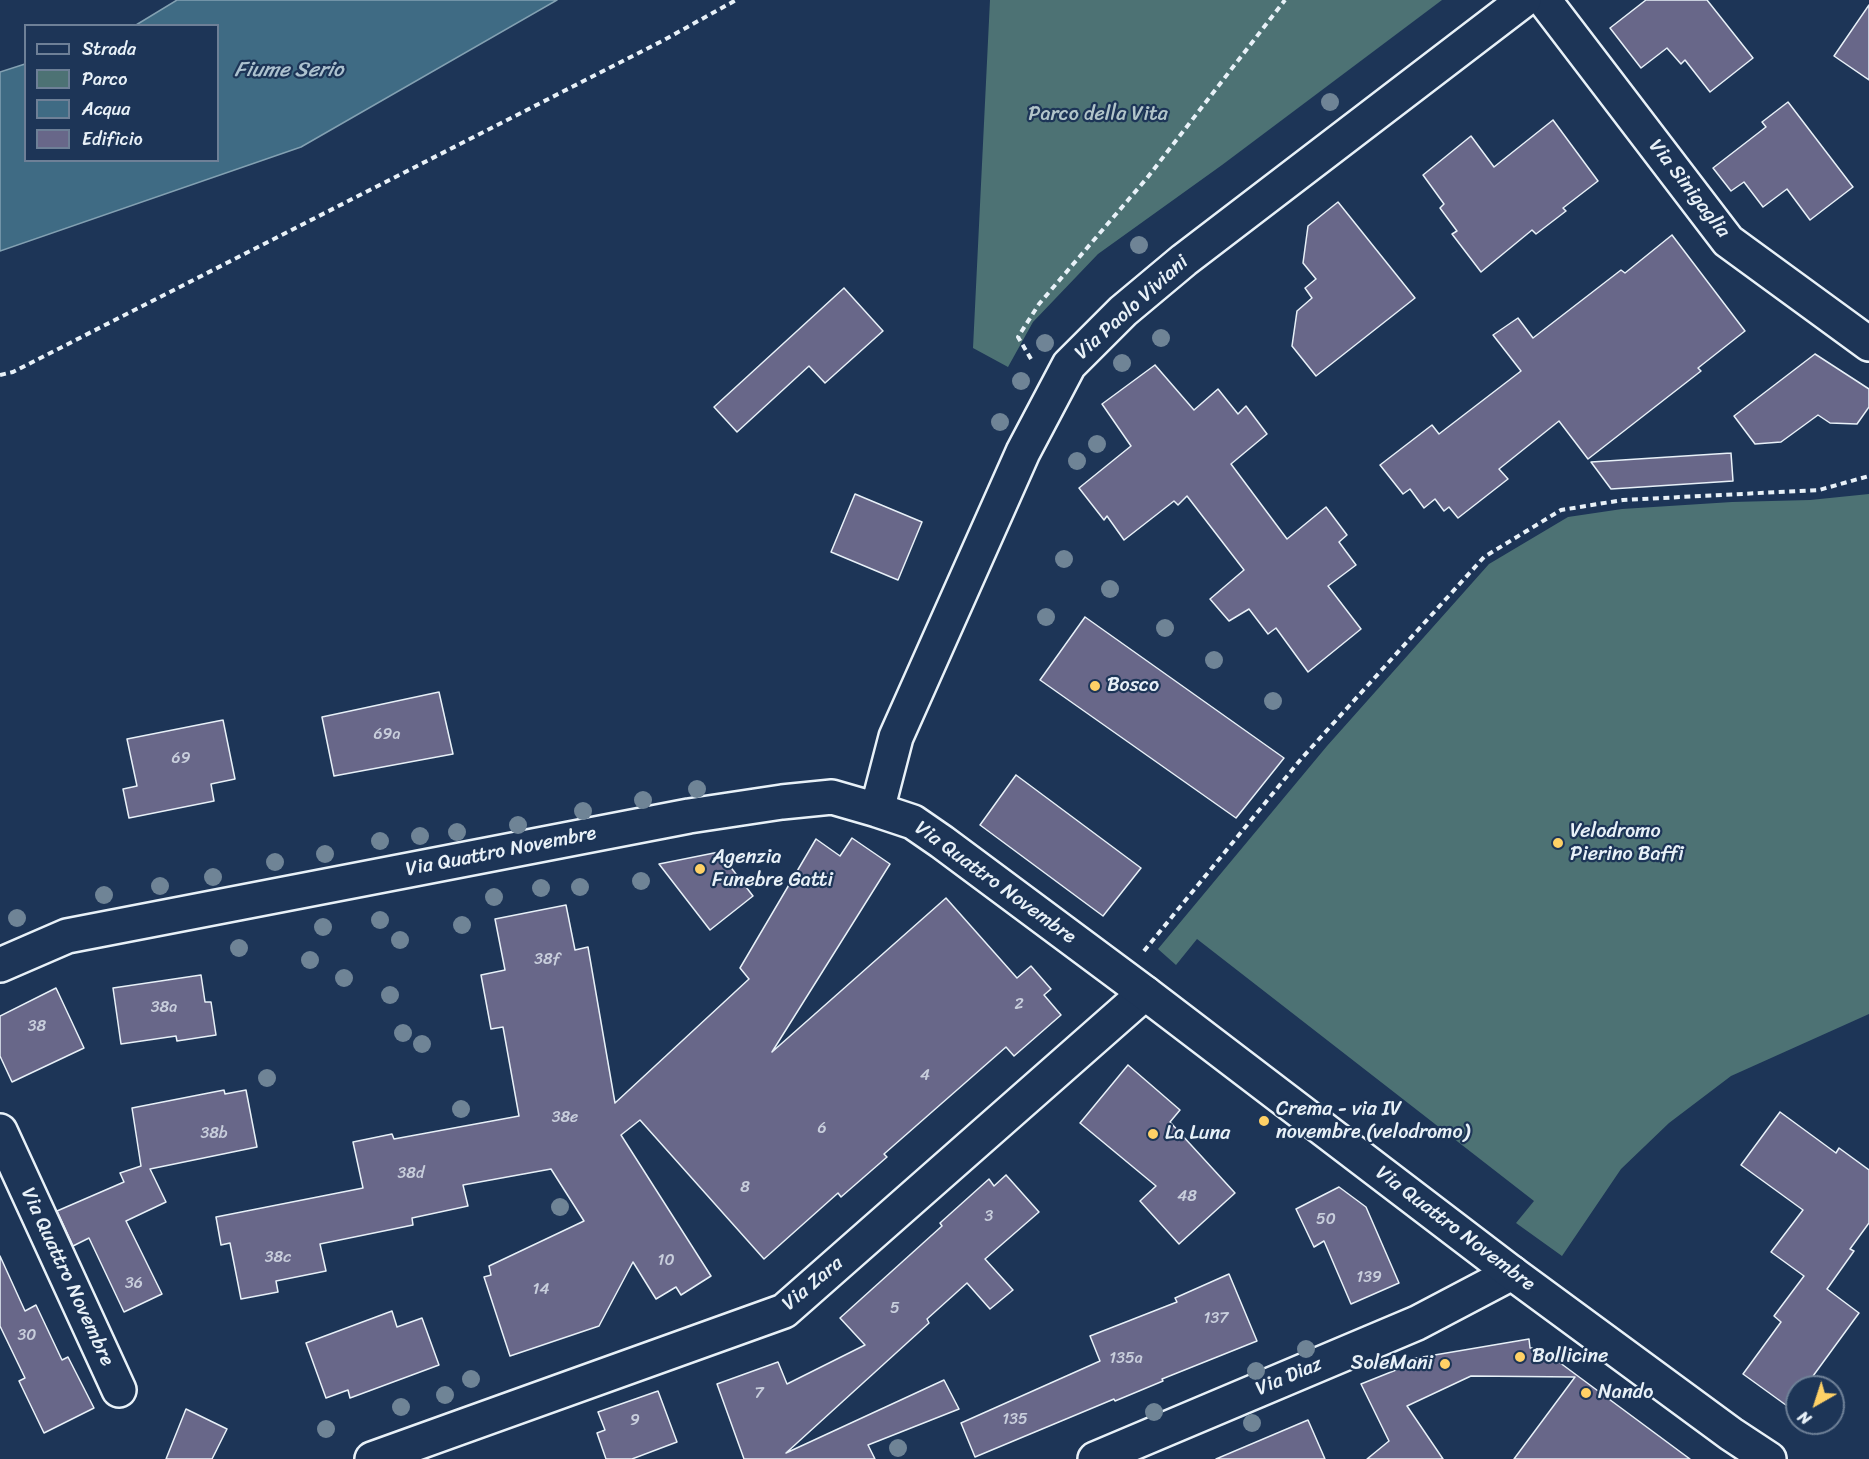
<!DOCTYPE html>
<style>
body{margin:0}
#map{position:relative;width:1869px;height:1459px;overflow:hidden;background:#1d3557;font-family:Sriracha,sans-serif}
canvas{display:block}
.legend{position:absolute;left:24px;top:24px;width:195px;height:138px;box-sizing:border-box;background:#1d3557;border:2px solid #6e8097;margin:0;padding:8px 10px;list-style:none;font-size:18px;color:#e8f1f8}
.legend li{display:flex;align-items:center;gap:12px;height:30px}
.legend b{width:30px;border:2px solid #6e8097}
.north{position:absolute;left:1785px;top:1375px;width:60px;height:60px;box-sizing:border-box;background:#1d3557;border:2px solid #6e8097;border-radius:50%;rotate:219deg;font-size:16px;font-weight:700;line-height:24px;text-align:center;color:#e8f1f8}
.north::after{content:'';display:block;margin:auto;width:21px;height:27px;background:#ffd166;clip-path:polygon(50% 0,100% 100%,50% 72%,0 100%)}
</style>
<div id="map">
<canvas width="1869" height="1459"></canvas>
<ul class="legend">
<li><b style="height:8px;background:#1d3557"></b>Strada</li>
<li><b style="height:16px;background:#4d7274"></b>Parco</li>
<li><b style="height:16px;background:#3f6b84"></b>Acqua</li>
<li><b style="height:16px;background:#686789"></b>Edificio</li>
</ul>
<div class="north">N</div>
</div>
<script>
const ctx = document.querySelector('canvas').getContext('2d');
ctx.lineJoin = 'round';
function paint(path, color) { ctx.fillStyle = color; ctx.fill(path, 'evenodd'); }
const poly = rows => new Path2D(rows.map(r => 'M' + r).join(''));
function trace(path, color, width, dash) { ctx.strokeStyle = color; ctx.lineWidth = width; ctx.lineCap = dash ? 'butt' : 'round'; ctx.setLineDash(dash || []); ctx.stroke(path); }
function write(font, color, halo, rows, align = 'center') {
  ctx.font = font + ' Sriracha,sans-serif'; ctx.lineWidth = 4.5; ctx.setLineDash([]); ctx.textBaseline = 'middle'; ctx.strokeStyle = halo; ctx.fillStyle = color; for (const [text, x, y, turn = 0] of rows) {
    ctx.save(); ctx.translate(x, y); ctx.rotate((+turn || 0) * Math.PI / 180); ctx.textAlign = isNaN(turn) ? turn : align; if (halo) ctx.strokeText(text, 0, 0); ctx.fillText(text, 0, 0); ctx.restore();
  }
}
paint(poly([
 [990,0,1442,0,1222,165,1098,254,1033,322,1008,367,973,348],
 [1869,494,1869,1014,1731,1076,1669,1123,1621,1169,1562,1256,1516,1223,1534,1201,1197,939,1176,965,1158,949,1327,746,1489,564,1568,517,1622,509,1732,502,1810,500]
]), '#4d7274');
const water = poly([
 [177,0,557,0,301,147,0,251,0,72,25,64,26,160,218,160,218,26,136,25,177,0]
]);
paint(water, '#3f6b84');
trace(water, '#83a1b2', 1.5);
const building = poly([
 [1646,0,1707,0,1753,58,1710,92,1685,60,1681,64,1667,48,1641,68,1610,28,1646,0],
 [1869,5,1869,80,1834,56,1869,5],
 [1788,102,1853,187,1810,220,1787,189,1763,207,1744,182,1731,191,1713,168,1766,127,1762,122,1788,102],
 [1553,120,1598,181,1563,208,1566,211,1536,234,1532,230,1481,272,1452,234,1457,231,1440,208,1444,204,1423,175,1471,136,1494,167,1553,120],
 [1338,202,1415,298,1316,376,1292,346,1297,311,1312,298,1305,288,1316,279,1303,263,1308,226,1338,202],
 [1672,235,1745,331,1698,368,1701,371,1588,459,1559,421,1499,469,1508,479,1458,518,1449,507,1444,511,1435,499,1424,508,1410,489,1403,494,1380,465,1432,425,1439,434,1521,371,1493,335,1518,318,1533,338,1621,270,1625,273,1672,235],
 [844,288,883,331,825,383,809,366,737,432,714,407,844,288],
 [1815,354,1869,389,1869,407,1857,424,1830,423,1818,415,1781,442,1755,444,1734,416,1815,354],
 [1155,365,1194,410,1218,389,1238,414,1246,406,1267,434,1231,464,1287,539,1326,507,1347,535,1339,542,1356,565,1328,586,1361,629,1308,672,1276,628,1268,634,1249,609,1229,621,1210,599,1244,570,1187,496,1178,505,1174,501,1124,540,1107,516,1104,520,1079,488,1131,446,1102,404,1155,365],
 [1731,453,1733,481,1611,489,1591,462,1731,453],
 [855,494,922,522,898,580,831,552,855,494],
 [1085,617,1284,758,1236,818,1040,680,1085,617],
 [439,692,453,754,334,776,322,717,439,692],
 [223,720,235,779,211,784,214,801,129,818,123,789,137,786,127,739,223,720],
 [1016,775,1141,868,1103,916,980,825,1016,775],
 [852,838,890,864,772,1052,946,898,1017,978,1031,966,1051,989,1044,995,1061,1015,1014,1056,1006,1047,884,1154,887,1157,841,1197,838,1193,764,1259,640,1120,621,1135,711,1276,681,1295,676,1287,656,1299,633,1262,599,1326,510,1356,484,1277,491,1275,489,1266,584,1221,551,1169,463,1185,468,1206,412,1218,413,1225,320,1244,326,1271,276,1281,278,1292,241,1299,230,1243,221,1245,216,1217,363,1188,353,1142,392,1134,394,1139,519,1116,503,1027,491,1029,481,975,505,970,495,919,566,905,575,950,588,947,615,1103,749,979,740,968,816,839,840,856,852,838],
 [719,852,753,896,710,930,659,864,719,852],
 [201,975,205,1002,211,1002,216,1035,177,1041,176,1036,121,1044,113,988,201,975],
 [56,988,84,1048,12,1082,0,1056,0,1016,56,988],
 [1128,1065,1180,1110,1170,1122,1235,1193,1179,1244,1140,1201,1156,1186,1080,1123,1128,1065],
 [224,1090,225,1094,246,1090,257,1147,150,1169,166,1202,126,1221,162,1294,124,1312,89,1238,73,1246,57,1211,124,1182,120,1173,141,1166,132,1108,224,1090],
 [1780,1112,1836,1153,1839,1148,1869,1170,1869,1223,1850,1249,1854,1251,1827,1289,1859,1313,1805,1387,1797,1387,1797,1398,1790,1408,1743,1374,1781,1322,1774,1316,1804,1276,1771,1252,1803,1210,1741,1165,1780,1112],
 [1006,1175,1039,1212,985,1259,1013,1290,990,1309,967,1283,927,1319,929,1323,786,1453,944,1380,959,1409,868,1445,875,1459,744,1459,717,1384,778,1362,787,1384,865,1345,840,1318,942,1226,940,1223,989,1179,994,1186,1006,1175],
 [1339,1187,1366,1207,1399,1283,1351,1304,1324,1241,1314,1247,1296,1209,1339,1187],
 [0,1256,25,1311,36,1305,62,1360,68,1357,94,1408,44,1433,19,1381,25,1378,0,1326,0,1256],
 [1229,1274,1257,1341,1162,1379,1163,1381,1115,1401,1114,1399,975,1457,961,1423,1100,1361,1090,1336,1177,1302,1175,1298,1229,1274],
 [392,1311,397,1327,422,1318,439,1365,350,1398,348,1390,326,1398,306,1343,392,1311],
 [1529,1339,1530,1348,1540,1348,1690,1459,1514,1459,1575,1377,1471,1376,1407,1406,1443,1459,1367,1459,1389,1441,1361,1384,1406,1366,1405,1360,1529,1339],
 [658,1391,677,1442,632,1459,606,1459,597,1433,605,1430,598,1412,658,1391],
 [186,1409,227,1429,212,1459,166,1459,186,1409],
 [1308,1420,1325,1459,1216,1459,1308,1420]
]);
paint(building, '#686789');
trace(building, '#e8f1f8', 1.5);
const minor = poly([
 [1544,0,1728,241,1869,344],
 [0,1131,119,1390],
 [372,1459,784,1311,1145,993],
 [1095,1459,1417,1323,1512,1273]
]);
const tertiary = poly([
 [877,810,896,737,1023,452,1069,365,1123,311,1184,260,1524,0],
 [0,965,67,936,689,816,782,802,832,797,877,810,913,822,942,842,1145,993,1512,1273,1731,1434,1769,1459]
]);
trace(minor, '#e8f1f8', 38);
trace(tertiary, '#e8f1f8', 38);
trace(poly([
 [1031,359,1018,337,1039,304,1147,178,1285,0],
 [0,375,13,372,664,40,736,0],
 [1144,951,1301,759,1484,557,1561,510,1623,500,1819,490,1869,476]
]), '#e8f1f8', 4, [6, 4.5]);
trace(minor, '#1d3557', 33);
trace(tertiary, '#1d3557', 33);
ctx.fillStyle = '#6f8496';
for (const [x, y] of [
 [1330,102],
 [1139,245],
 [1161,338],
 [1045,343],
 [1122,363],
 [1021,381],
 [1000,422],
 [1097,444],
 [1077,461],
 [1064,559],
 [1110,589],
 [1046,617],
 [1165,628],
 [1214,660],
 [1273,701],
 [697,789],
 [643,800],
 [583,811],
 [518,825],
 [457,832],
 [420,836],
 [380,841],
 [325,854],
 [275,862],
 [213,877],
 [641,881],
 [160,886],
 [580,887],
 [541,888],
 [104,895],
 [494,897],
 [17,918],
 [380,920],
 [462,925],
 [323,927],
 [400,940],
 [239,948],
 [310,960],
 [344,978],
 [390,995],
 [403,1033],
 [422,1044],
 [267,1078],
 [461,1109],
 [560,1207],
 [1306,1349],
 [1256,1371],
 [471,1379],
 [445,1395],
 [401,1407],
 [1154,1412],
 [1252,1423],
 [326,1429],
 [898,1448]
]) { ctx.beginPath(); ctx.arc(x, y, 9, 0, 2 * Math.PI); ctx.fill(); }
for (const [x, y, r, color] of [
 [1095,686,6,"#ffd166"],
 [1558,843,6,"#ffd166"],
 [700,869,6,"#ffd166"],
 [1264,1121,6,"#ffd166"],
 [1153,1134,6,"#ffd166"],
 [1520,1357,6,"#ffd166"],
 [1445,1364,6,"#ffd166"],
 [1586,1393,6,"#ffd166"]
]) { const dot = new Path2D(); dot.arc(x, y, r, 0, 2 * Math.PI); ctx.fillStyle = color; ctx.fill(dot); trace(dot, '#1d3557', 2); }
write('16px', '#c8cedc', null, [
 ["69a",387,735],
 ["69",181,759],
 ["38f",547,960],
 ["2",1019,1005],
 ["38a",164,1008],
 ["38",37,1027],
 ["4",925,1076],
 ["38e",565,1118],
 ["6",822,1129],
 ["38b",214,1134],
 ["38d",411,1174],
 ["8",745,1188],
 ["48",1187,1197],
 ["3",989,1217],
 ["50",1326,1220],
 ["38c",278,1258],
 ["10",666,1261],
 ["139",1369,1278],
 ["36",134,1284],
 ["14",541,1290],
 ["5",895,1309],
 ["137",1216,1319],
 ["30",27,1336],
 ["135a",1126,1359],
 ["7",759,1394],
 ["135",1015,1420],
 ["9",635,1421]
]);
write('20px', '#b2c5ca', '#1d3557', [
 ["Parco della Vita",1098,115]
]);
write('20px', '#e8f1f8', '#1d3557', [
 ["Via Sinigaglia",1689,189,52],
 ["Via Paolo Viviani",1132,308,-42],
 ["Via Quattro Novembre",501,852,-11],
 ["Via Quattro Novembre",995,883,36],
 ["Via Quattro Novembre",1455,1229,37],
 ["Via Quattro Novembre",67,1277,65],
 ["Via Zara",813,1284,-40],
 ["Via Diaz",1289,1377,-23]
]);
write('20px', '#e8f1f8', '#1d3557', [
 ["Bosco",1107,686],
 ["Velodromo",1570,832],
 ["Pierino Baffi",1570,855],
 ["Agenzia",712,858],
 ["Funebre Gatti",712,881],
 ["Crema - via IV",1276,1110],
 ["novembre (velodromo)",1276,1133],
 ["La Luna",1165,1134],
 ["Bollicine",1532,1357],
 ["SoleMani",1433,1364,"right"],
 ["Nando",1598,1393]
], 'left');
write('italic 21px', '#adc2cf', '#1d3557', [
 ["Fiume Serio",289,71]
]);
</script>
